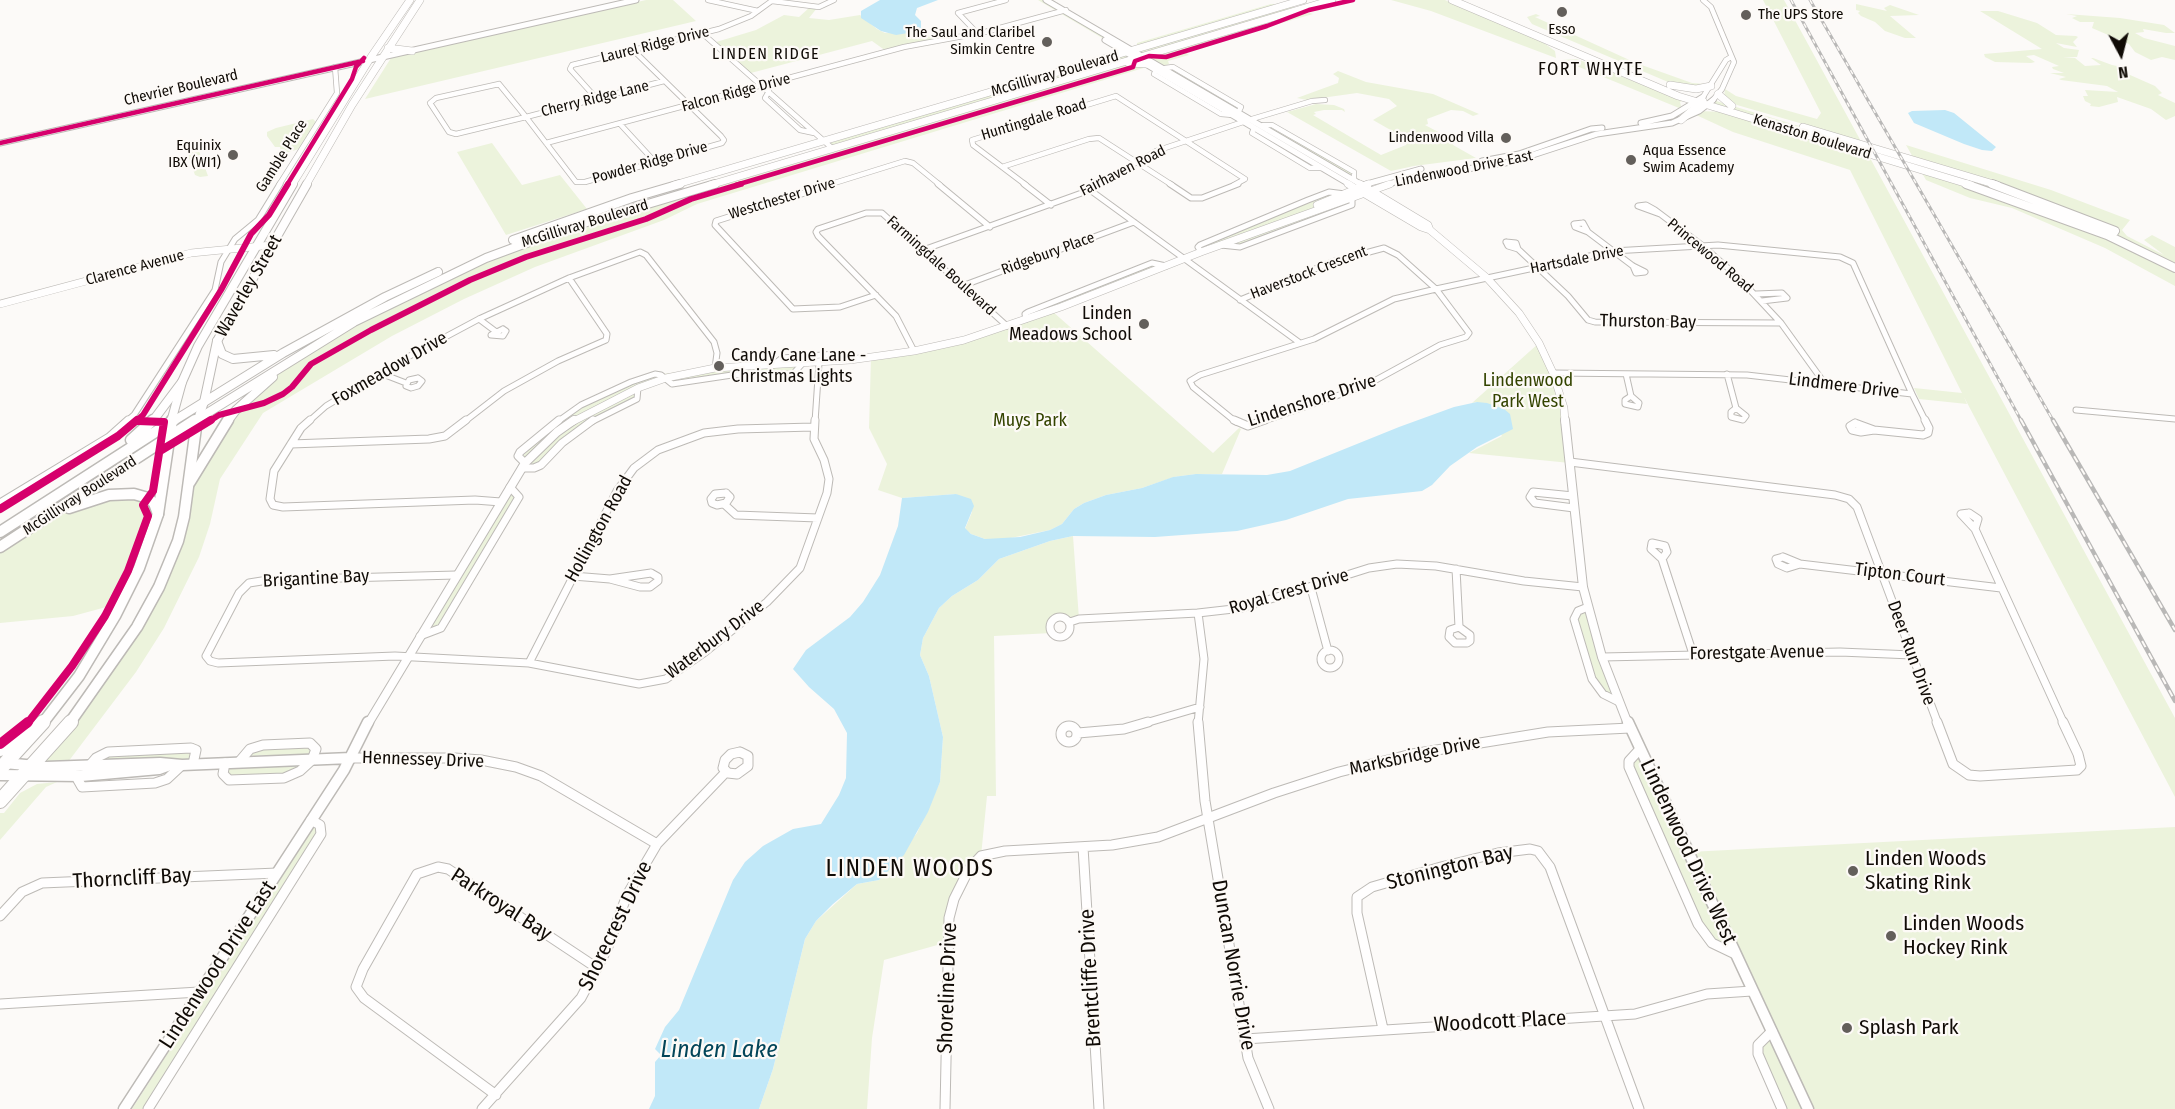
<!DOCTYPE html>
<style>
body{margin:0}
#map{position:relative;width:2175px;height:1109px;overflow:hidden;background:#fcfaf8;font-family:"Fira Sans Condensed",sans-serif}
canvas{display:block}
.north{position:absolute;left:2091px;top:24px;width:60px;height:60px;-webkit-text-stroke:4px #fdfaf7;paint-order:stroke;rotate:173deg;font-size:16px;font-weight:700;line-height:24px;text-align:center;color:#100b06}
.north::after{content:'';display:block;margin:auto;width:21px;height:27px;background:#100b06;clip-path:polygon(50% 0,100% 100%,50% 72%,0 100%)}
</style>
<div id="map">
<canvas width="2175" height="1109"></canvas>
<div class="north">N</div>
</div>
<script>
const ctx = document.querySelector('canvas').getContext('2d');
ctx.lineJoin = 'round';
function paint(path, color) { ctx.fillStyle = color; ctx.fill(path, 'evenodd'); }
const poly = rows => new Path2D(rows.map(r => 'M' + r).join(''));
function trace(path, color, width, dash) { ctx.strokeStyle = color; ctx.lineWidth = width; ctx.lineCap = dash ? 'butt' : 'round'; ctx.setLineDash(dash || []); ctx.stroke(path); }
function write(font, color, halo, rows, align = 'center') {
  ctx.font = font + ' "Fira Sans Condensed",sans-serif'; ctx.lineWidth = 4.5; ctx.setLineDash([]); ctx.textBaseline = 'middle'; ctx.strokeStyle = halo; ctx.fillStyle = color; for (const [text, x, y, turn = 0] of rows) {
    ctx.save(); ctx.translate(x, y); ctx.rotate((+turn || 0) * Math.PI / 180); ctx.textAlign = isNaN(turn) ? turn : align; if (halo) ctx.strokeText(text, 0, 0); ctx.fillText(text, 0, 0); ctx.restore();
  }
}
paint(poly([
 [646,0,673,0,696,21,365,99,391,58],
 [1038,0,1046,0,1135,50,1148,46,1137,45,1137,43,1271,4,1274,4,1274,8,1287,5,1313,14,1184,51,1189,55,1168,61,1169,64,1163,66,1173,67,1241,107,1239,111,1263,125,1268,125,1354,172,1354,179,1364,194,1352,199,1353,203,1240,247,1221,245,1201,252,1198,247,1329,192,1345,194,1356,189,1321,168,1310,168,1252,133,1254,128,1150,66,697,204,664,220,535,267,464,299,392,336,263,413,220,479,210,524,199,557,164,628,136,672,65,766,28,770,66,728,159,587,190,482,236,410,294,358,486,258,833,149,823,141,1126,52],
 [1391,0,1445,0,1544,43,1555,51,1556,58,1431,11],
 [1763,0,1784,0,2175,718,2175,797,1964,397,1967,404,1919,399,1914,388,1962,393,1850,170,1733,132,1694,114,1699,111,1725,112,1707,105,1713,100,1809,129,1810,126,1737,105,1724,97,1725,89,1736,96,1817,119,1821,113],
 [1856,4,1887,11,1884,8,1890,5,1919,15,1890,16,1916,38,1905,38,1885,31,1875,22,1861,16,1858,13,1860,11,1856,10],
 [810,7,817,8,809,18,829,20,860,15,877,29,885,33,918,29,937,41,886,51,872,41,747,74,713,43,756,30,784,15,799,17],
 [1980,11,1998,11,2037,23,2056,35,2076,36,2078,37,2073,42,2077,47,2056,43,2064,48,2079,50,2077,57,2063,57,2075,58,2085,66,2101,65,2091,58,2093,58,2112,65,2122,67,2125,68,2121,71,2155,86,2162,93,2158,95,2175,103,2175,116,2166,120,2151,109,2117,97,2118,102,2099,107,2090,106,2091,104,2085,101,2083,96,2088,96,2085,90,2118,92,2107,86,2061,80,2059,79,2066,77,2050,73,2064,73,2053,69,2052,67,2059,66,2034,55,2026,56,2035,62,2031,63,1995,62,1985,57,1984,54,2042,49],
 [1536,14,1540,16,1535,17,1636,63,1692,83,1706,84,1702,87,1678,85,1668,82,1532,24,1527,17],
 [2066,14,2120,18,2164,25,2175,33,2166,33,2143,29,2144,32,2135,33,2144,38,2175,46,2175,60,2162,57,2151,60,2135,52,2129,44,2092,28,2094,22,2080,22,2072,18,2077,16],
 [1577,59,1679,99,1682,101,1680,102,1681,106,1679,108,1562,60],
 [1338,71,1366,82,1433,94,1479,114,1473,116,1463,111,1451,110,1427,119,1428,124,1425,125,1442,134,1449,134,1453,145,1476,158,1414,166,1391,171,1287,112,1316,104,1334,105,1344,109,1345,112,1342,110,1324,110,1314,112,1316,114,1313,115,1381,155,1406,145,1408,140,1373,120,1397,106,1389,99,1357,93,1307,100,1297,98,1338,83,1339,78,1333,74],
 [313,119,316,122,299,149,283,154,276,153,281,151,280,147,275,147,267,136,267,132,276,128],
 [492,143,522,185,560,175,587,209,506,235,457,152],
 [1906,145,2051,190,2130,220,2122,230,2127,236,2164,255,2144,240,2152,235,2175,247,2175,286,2105,248,2012,208,1970,198,1926,180],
 [194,148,198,148,208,176,200,177,195,175,187,153],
 [1152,263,1166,266,1052,311,1213,453,1239,428,1241,429,1222,474,1196,474,1174,477,1142,488,1106,495,1084,503,1074,509,1062,524,1050,530,1001,540,985,539,971,534,965,529,972,512,956,494,902,498,878,490,887,464,869,428,871,357,914,351,1026,319,1025,314],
 [1539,343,1564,408,1570,463,1469,453,1502,436,1477,402,1472,403],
 [836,354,850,360,802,364,793,374,732,375,672,384,666,378,639,388,637,399,593,420,534,468,520,459,543,434,581,408,653,375,715,368,773,365,780,359],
 [510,487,519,497,441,628,418,637],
 [144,497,158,514,115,616,110,606,73,616,0,623,0,547,60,512,93,500],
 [1073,536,1079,619,1070,622,1063,619,1054,620,1050,625,1052,633,994,636,996,796,987,796,981,856,954,899,948,942,884,960,872,1038,867,1109,759,1109,773,1069,805,939,816,921,857,884,879,880,917,833,940,782,943,737,929,676,920,655,923,638,939,608,952,596,978,580,999,559,1050,541],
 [1588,607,1619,702,1598,690,1574,615],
 [308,746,311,752,308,754,248,756,257,748],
 [1640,749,1689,852,2175,827,2175,1109,1782,1109,1758,1054,1772,1031,1736,955,1708,939,1629,761],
 [190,752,191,758,188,759,100,760,103,756],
 [300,765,290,774,229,776,227,772,231,768],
 [57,782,46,787,0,840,0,813,4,813,20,793,37,784],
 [313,827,316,828,318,833,144,1109,132,1109]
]), '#ecf3dc');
paint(poly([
 [880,0,938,0,917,8,915,15,921,21,921,28,908,33,896,35,881,31,861,18,861,11],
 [1945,110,1954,113,1996,147,1992,151,1982,150,1964,144,1914,123,1908,113,1912,111],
 [1477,402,1487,403,1504,409,1510,414,1513,429,1477,447,1450,466,1432,485,1422,491,1348,499,1286,520,1237,531,1155,537,1073,536,1050,541,999,559,978,580,952,596,939,608,923,638,920,655,929,676,943,737,940,782,928,812,904,855,879,880,857,884,833,904,816,921,805,939,773,1069,759,1109,649,1109,655,1096,655,1062,661,1055,655,1049,665,1027,679,1010,733,880,745,862,763,846,793,829,821,824,839,795,846,778,847,733,834,709,809,687,793,669,806,650,850,617,863,602,880,575,898,526,902,498,956,494,971,499,974,506,965,528,971,534,985,539,1020,537,1050,530,1062,524,1074,509,1084,503,1106,495,1142,488,1173,477,1196,474,1267,475,1290,471,1399,427,1454,407]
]), '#c1e8f8');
const minorFar3 = poly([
 [708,0,758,11],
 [1703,0,1711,7,1734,62,1722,89,1713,100],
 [772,1,819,7,834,0],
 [702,33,833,149],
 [978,34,958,13,1006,0],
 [1165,68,1173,67,1241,107,1239,111],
 [1156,70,1154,74,1221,114,1233,115],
 [499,84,526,117,456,134,449,132,430,103,436,98,499,84],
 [769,91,765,98,800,130,814,133],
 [1703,97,1726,60,1731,57],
 [596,98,570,69,572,65,719,29,751,16,773,0],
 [526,117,576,182,585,182,722,143,724,140,721,136,633,50],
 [526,117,664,81],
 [621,125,655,162],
 [1263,125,1272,125,1354,172,1354,179],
 [1254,128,1252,133,1310,168,1321,168],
 [546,143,904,47,985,32,1066,10],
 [1002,167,1089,139,1099,138,1172,185],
 [279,185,337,93,335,67],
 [828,185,905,161,913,163,940,185],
 [1026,185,973,145,972,140,1116,96,1245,179,1234,185],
 [1098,185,1156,151,1252,119,1312,101,1325,100]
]);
const minorFar2 = poly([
 [833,184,716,221,715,225,793,309,840,307,876,295],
 [938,184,990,227],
 [1024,184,1051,205],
 [1170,184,1191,198,1202,198,1238,184],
 [1090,190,1300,343],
 [1660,214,1638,206,1646,205,1655,210,1703,246,1738,277,1781,323,1825,384],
 [1583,223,1588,232,1575,227,1574,224,1583,223],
 [1588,232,1633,266],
 [1506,242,1516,243,1518,249,1508,246,1506,242],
 [1221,245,1240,247,1352,205,1352,199],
 [1518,249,1568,296,1588,320,1595,322,1781,323],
 [923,250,1090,190,1100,184],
 [1201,252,1198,247,1200,245,1308,200,1329,192,1345,194],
 [1633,266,1645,272,1636,273,1633,266],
 [962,286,1134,222],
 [1436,289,1613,251,1718,245,1840,257,1853,263,1912,394,1747,375,1553,373],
 [1756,294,1782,293,1787,298,1762,301],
 [1240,300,1332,262,1384,248,1398,255,1436,289],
 [479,319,495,331],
 [1026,319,1025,314,1028,312,1152,263,1166,266],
 [503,329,506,331,503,336,491,335,503,329],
 [914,351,896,316,818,236,816,232,818,229,866,213,882,213,1007,326],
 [773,365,782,358,836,354,844,355,850,360],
 [380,373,406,383],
 [1626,374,1631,396],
 [1727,374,1736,408],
 [418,378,422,381,418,386,411,388,406,386,409,380,418,378],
 [1912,394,1926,422],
 [1631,396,1639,403,1638,407,1625,404,1625,400,1631,396],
 [1736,408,1746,416,1743,420,1731,417,1731,412,1736,408],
 [2076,410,2175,419],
 [126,422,134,415,215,290,221,262,235,239,258,220,280,184],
 [308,422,326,406,406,358,479,319,569,278,640,252,646,255,714,342,717,353,715,368],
 [464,422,504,391,558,361,606,340,607,334,569,278],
 [557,422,581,405,631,382,655,374,661,375,672,384,732,375,793,374,802,364],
 [591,422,637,399,638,388],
 [815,422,819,363],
 [1236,422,1193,387,1190,381,1200,375,1314,339,1394,299,1436,289],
 [1261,422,1365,386,1440,345,1466,337,1469,333,1436,289]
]);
const minorFar1 = poly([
 [310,420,301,428,274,471,270,499,273,505,283,507,475,500,501,502],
 [1234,420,1248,426,1265,420],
 [1855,423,1874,430,1861,432,1852,430,1850,426,1855,423],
 [1874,430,1923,435,1928,433,1929,428,1925,420],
 [291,444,429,439,445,436,466,420],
 [1570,462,1835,495,1849,499,1857,507,1938,724],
 [525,463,518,456,520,452,559,420],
 [522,468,534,468,541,465,562,443,593,420],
 [726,493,730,497,726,503,717,505,712,503,711,499,715,494,726,493],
 [1573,496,1533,492,1530,497,1535,503,1574,508],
 [0,503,109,437,128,420],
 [724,504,736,515,818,518],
 [1969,513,1978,519,1975,529,1961,514,1969,513],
 [1975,529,2064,724],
 [1652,543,1665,546,1667,552,1662,559,1651,549,1652,543],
 [1783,557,1800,564,1787,568,1778,564,1776,559,1783,557],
 [1662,559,1693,654],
 [1800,564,2001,588],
 [1456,569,1459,627],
 [651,573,658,577,658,581,650,587,640,587,610,579,651,573],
 [456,575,268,580,249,583,239,593,206,656,210,661,218,663,395,656,529,663,639,684,666,679,705,652,767,602,800,568,827,493,829,479,824,460,814,439,815,420],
 [573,576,610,579],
 [1311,588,1328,651],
 [1588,607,1578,611,1574,619,1592,679,1603,694,1619,702],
 '1050 627a10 10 0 1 1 20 0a10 10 0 1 1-20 0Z',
 [1070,622,1079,619,1198,613],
 [1459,627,1470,635,1470,641,1467,643,1455,643,1449,637,1450,630,1459,627],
 [420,636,441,628,519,497,510,487],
 '1321 659a9 9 0 1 1 18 0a9 9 0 1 1-18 0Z',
 [1602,657,1840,652,1912,655],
 [529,663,617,491,634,468,658,450,704,433,738,429,813,427],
 [1142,724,1200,707],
 [1198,724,1204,659,1198,613,1242,608,1369,568,1397,564,1436,566,1524,581,1583,587]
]);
const minor = poly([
 [1198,722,1205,801,1248,1058,1269,1109],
 [1937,722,1953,764,1969,775,1980,776,2077,770,2081,766,2078,754,2063,722],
 '1061 734a8 8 0 1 1 16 0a8 8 0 1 1-16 0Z',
 [1078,733,1124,729,1148,722],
 [1640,749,1629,761,1629,767,1698,924,1712,943,1735,954],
 [740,752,748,756,748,766,737,774,728,773,723,768,725,760,731,754,740,752],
 [351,758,455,758,481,760,516,767,541,776,657,844],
 [225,763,223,774,229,780,284,778,300,771,312,760,316,749,310,743,263,745,250,749,239,762],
 [90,765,96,758,108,752,191,748,196,750,193,764],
 [81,776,78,780,82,787,155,783,167,779,182,765],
 [1083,847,1099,1109],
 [0,916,22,892,42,883,277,873],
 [0,1004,199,992],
 [1383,1029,1357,913,1357,897,1372,887,1441,867,1498,853,1530,849,1538,851,1550,867,1639,1109],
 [1772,1031,1758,1045,1758,1054,1782,1109],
 [1245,1039,1635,1014,1707,994,1752,991],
 [496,1095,364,998,356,987,363,969,417,874,438,867,448,869,597,968],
 [148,1109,321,834,320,825,311,820],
 [482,1109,581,998,607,949,627,895,657,844,726,772],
 [945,1109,949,918,954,899,969,869,981,856,1005,851,1112,845,1158,837,1274,793,1339,772,1412,754,1548,732,1630,728]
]);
const tertiaryFar3 = poly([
 [1046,0,1362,185],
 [1105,40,1351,185],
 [1641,123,1672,116,1703,97],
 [0,143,636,0],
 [1482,161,1519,154,1591,129,1602,128],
 [1363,185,1421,169],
 [1386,185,1404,179,1511,162,1597,134,1672,123,1699,111,1713,100]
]);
const tertiaryFar2 = poly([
 [1348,184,1421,227,1430,230],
 [1360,184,1428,225,1430,230,1487,278,1519,313,1539,343,1553,373,1564,408,1565,422],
 [1317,205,1368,184],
 [0,304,191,253,272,245],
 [572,422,638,388,666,378,715,368,850,360,914,351,964,340,1061,307,1201,252,1390,184]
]);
const tertiaryFar1 = poly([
 [1565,420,1583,587,1602,657,1628,724],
 [368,724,525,463,557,432,574,420]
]);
const tertiary = poly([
 [1628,722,1808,1109],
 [5,763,46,767,160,763,182,765,351,758],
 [0,775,81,776,159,769,170,765],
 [124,1109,344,770,368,722]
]);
const secondaryFar3 = poly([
 [388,48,412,51],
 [292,185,371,57,410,0],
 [306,185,352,105,420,0]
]);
const secondaryFar2 = poly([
 [171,422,182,382,198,346,293,184],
 [197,422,204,402,217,341,307,184]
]);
const secondaryFar1 = poly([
 [42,724,79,676,115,616,139,568,158,514,172,420],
 [69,724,137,627,159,587,178,541,184,517,197,420]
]);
const secondary = poly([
 [0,749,30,731],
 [0,769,43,722],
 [0,801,71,722]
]);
const primaryFar2 = poly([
 [1452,0,1678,96,1971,185],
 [1129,63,1147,64],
 [1670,85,1696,89,1711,86],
 [1718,94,1732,106],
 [1681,120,1703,101],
 [1803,127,1997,185],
 [674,185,1303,0],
 [710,185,1332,0]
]);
const primaryFar1 = poly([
 [1966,184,2107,235,2175,268],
 [1992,184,2115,231],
 [513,240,632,198,680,184],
 [217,341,222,354,233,359,274,355],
 [152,422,182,382],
 [172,422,283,353,385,297,438,272],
 [193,422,354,322,486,258,567,228,715,184],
 [227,422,236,410,273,377]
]);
const primary = poly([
 [131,440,153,420],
 [190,482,228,420],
 [69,508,109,495,134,494,148,498,154,503,158,514],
 [0,532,174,420],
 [0,547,195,420]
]);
trace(minorFar3, '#bdbab6', 6);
trace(minorFar2, '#bdbab6', 7);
trace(minorFar1, '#bdbab6', 9);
trace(minor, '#bdbab6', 11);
trace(tertiaryFar3, '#bdbab6', 7);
trace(tertiaryFar2, '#bdbab6', 8);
trace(tertiaryFar1, '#bdbab6', 10);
trace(tertiary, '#bdbab6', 13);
trace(secondaryFar3, '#bdbab6', 8);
trace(secondaryFar2, '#bdbab6', 10);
trace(secondaryFar1, '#bdbab6', 13);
trace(secondary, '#bdbab6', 16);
trace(primaryFar2, '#bdbab6', 8);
trace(primaryFar1, '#bdbab6', 10);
trace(primary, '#bdbab6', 13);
trace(minorFar3, '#fffefe', 4.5);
trace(minorFar2, '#fffefe', 5);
trace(minorFar1, '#fffefe', 7);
trace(minor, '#fffefe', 9);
trace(tertiaryFar3, '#fffefe', 5);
trace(tertiaryFar2, '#fffefe', 7);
trace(tertiaryFar1, '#fffefe', 8);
trace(tertiary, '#fffefe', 10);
trace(secondaryFar3, '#fffefe', 7);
trace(secondaryFar2, '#fffefe', 8);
trace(secondaryFar1, '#fffefe', 10);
trace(secondary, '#fffefe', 14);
trace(primaryFar2, '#fffefe', 7);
trace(primaryFar1, '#fffefe', 8);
trace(primary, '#fffefe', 10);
const railFar1 = poly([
 [1791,0,2022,422],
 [1810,0,2054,422]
]);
const rail = poly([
 [2021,420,2175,701],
 [2053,420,2175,630]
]);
trace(railFar1, '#b9b8b7', 3);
trace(rail, '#b9b8b7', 4.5);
trace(railFar1, '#fdfaf7', 1.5, [4.5]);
trace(rail, '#fdfaf7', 2, [7]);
trace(poly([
 [0,143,363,61],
 [287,185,352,79,356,67,364,58],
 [736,185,1133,67,1135,61,1149,56,1166,57,1267,26,1309,10,1353,0]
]), '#d6006c', 4.5);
trace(poly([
 [138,421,155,422],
 [135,422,143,415,221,290,251,234,269,215,288,184],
 [208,422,219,415,264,403,283,394,292,387,311,364,371,330,470,280,526,257,646,219,691,199,741,184]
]), '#d6006c', 6);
trace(poly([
 [160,451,211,420],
 [0,509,118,436,137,420],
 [27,724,72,666,105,616,128,571,148,516,143,505,153,491,164,422,138,421]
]), '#d6006c', 8);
trace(poly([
 [0,744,28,722]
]), '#d6006c', 10);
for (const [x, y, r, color] of [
 [1562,12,6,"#635f5b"],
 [1746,15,6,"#635f5b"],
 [1047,42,6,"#635f5b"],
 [1506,138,6,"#635f5b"],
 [233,155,6,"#635f5b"],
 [1631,160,6,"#635f5b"],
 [1144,324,6,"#635f5b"],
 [719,366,6,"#635f5b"],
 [1853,871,6,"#635f5b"],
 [1891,936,6,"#635f5b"],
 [1847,1028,6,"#635f5b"]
]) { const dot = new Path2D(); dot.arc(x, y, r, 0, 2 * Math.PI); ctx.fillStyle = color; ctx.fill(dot); trace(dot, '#fdfaf7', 2); }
write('15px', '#100b06', '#fdfaf7', [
 ["The UPS Store",1758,15,"left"],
 ["Esso",1562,30,"center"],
 ["The Saul and Claribel",1035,33],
 ["Simkin Centre",1035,50],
 ["Lindenwood Villa",1494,138],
 ["Equinix",221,146],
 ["IBX (WI1)",221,163],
 ["Aqua Essence",1643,151,"left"],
 ["Swim Academy",1643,168,"left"]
], 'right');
write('15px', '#100b06', '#fdfaf7', [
 ["Laurel Ridge Drive",655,45,-14],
 ["McGillivray Boulevard",1055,74,-16],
 ["Chevrier Boulevard",181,88,-13],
 ["Falcon Ridge Drive",736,93,-15],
 ["Cherry Ridge Lane",595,99,-14],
 ["Huntingdale Road",1034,120,-17],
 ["Kenaston Boulevard",1812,137,17],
 ["Gamble Place",282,156,-58],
 ["Powder Ridge Drive",650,163,-16],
 ["Lindenwood Drive East",1464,169,-11],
 ["Fairhaven Road",1123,171,-27],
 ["Westchester Drive",782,199,-17],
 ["McGillivray Boulevard",585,224,-17],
 ["Ridgebury Place",1048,254,-20],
 ["Princewood Road",1710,256,40],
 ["Hartsdale Drive",1577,260,-11],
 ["Farmingdale Boulevard",941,266,42],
 ["Clarence Avenue",135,268,-15],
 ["Haverstock Crescent",1309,273,-21],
 ["McGillivray Boulevard",80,496,-33]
]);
ctx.letterSpacing = '1.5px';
write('16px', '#100b06', '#fdfaf7', [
 ["LINDEN RIDGE",766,55]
]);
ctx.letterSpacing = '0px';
ctx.letterSpacing = '1.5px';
write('18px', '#100b06', '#fdfaf7', [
 ["FORT WHYTE",1591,70]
]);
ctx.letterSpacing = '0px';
write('18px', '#100b06', '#fdfaf7', [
 ["Waverley Street",249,286,-60],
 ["Thurston Bay",1648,322,1],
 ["Foxmeadow Drive",390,369,-30],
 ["Lindmere Drive",1844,386,7],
 ["Lindenshore Drive",1312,401,-18],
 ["Hollington Road",599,529,-61],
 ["Tipton Court",1900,575,7],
 ["Brigantine Bay",316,579,-3],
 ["Royal Crest Drive",1289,592,-16],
 ["Waterbury Drive",715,640,-37],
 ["Forestgate Avenue",1757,653,-1],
 ["Deer Run Drive",1911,653,70],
 ["Marksbridge Drive",1415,756,-12],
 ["Hennessey Drive",423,760,2]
]);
write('18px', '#100b06', '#fdfaf7', [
 ["Linden",1132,314],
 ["Meadows School",1132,335],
 ["Candy Cane Lane -",731,356,"left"],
 ["Christmas Lights",731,377,"left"]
], 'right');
write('18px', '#344400', '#fdfaf7', [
 ["Lindenwood",1528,381],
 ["Park West",1528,402],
 ["Muys Park",1030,421]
]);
write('21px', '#100b06', '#fdfaf7', [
 ["Lindenwood Drive West",1688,852,65],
 ["Stonington Bay",1450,868,-14],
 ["Thorncliff Bay",132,879,-3],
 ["Parkroyal Bay",501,905,33],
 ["Shorecrest Drive",616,926,-64],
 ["Lindenwood Drive East",218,965,-57],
 ["Duncan Norrie Drive",1233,965,80],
 ["Brentcliffe Drive",1091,978,-93],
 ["Shoreline Drive",948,988,-88],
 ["Woodcott Place",1500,1022,-3]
]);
write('21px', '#100b06', '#fdfaf7', [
 ["Linden Woods",1865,859],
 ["Skating Rink",1865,883],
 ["Linden Woods",1903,924],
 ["Hockey Rink",1903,948],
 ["Splash Park",1859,1028]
], 'left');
ctx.letterSpacing = '1.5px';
write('24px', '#100b06', '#fdfaf7', [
 ["LINDEN WOODS",910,869]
]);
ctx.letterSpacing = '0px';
write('italic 24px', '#024559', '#fdfaf7', [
 ["Linden Lake",719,1050]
]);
</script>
